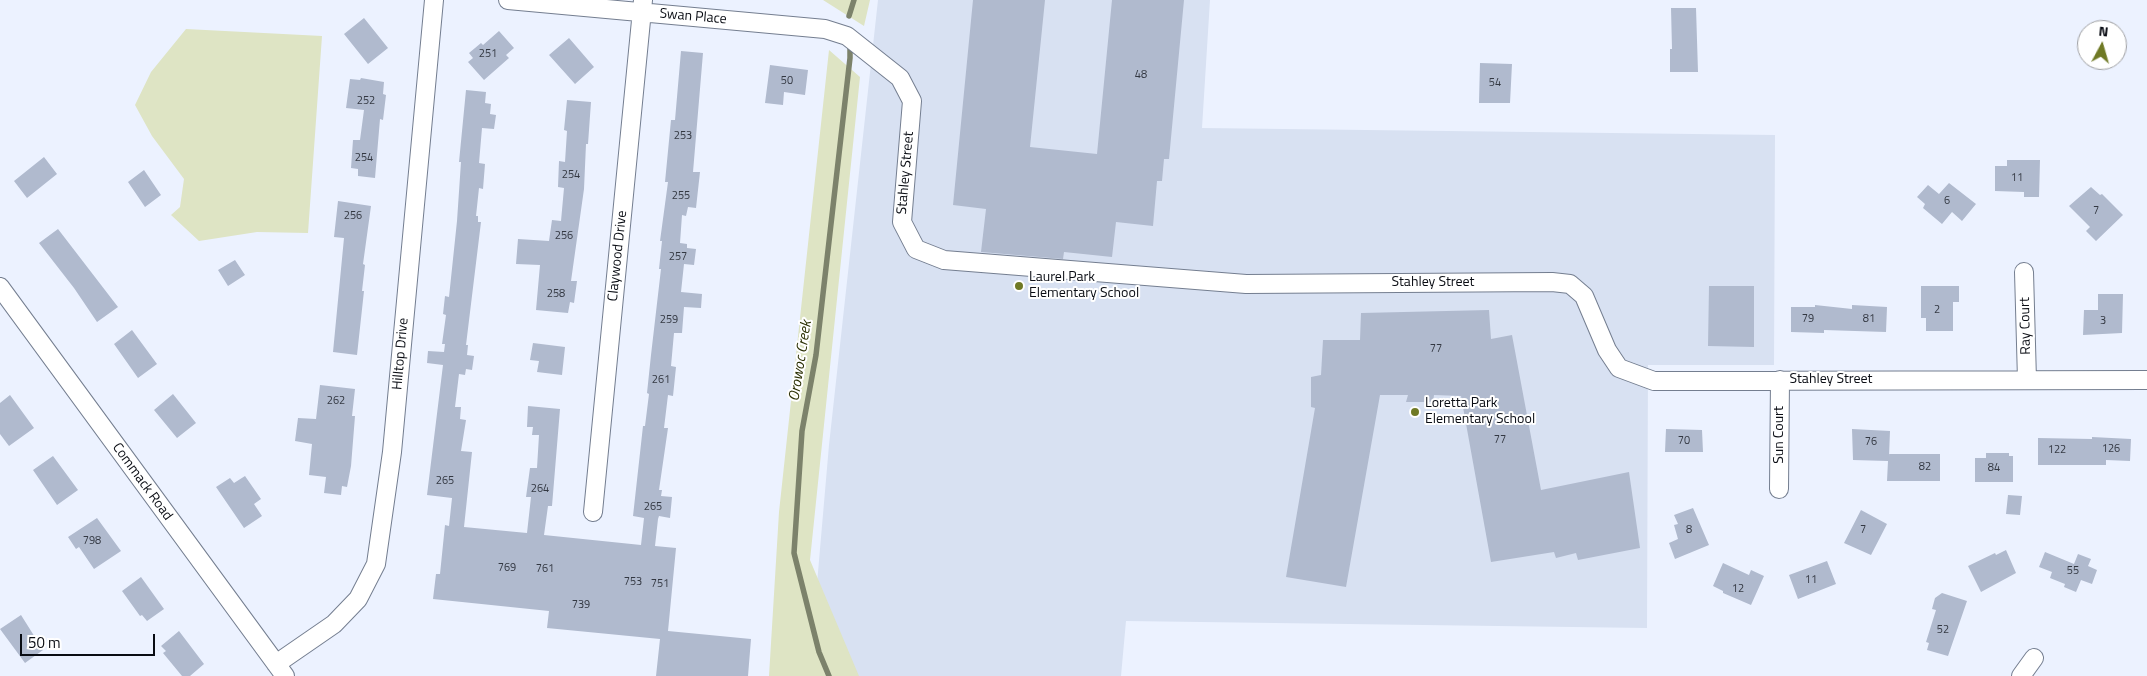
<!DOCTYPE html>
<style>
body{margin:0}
#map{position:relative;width:2147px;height:676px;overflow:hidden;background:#ecf2ff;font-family:"Titillium Web",sans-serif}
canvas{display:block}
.north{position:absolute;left:2077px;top:20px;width:50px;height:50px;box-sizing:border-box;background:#fff;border:1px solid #9d9ea1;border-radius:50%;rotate:6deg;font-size:14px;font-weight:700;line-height:20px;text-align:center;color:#090c13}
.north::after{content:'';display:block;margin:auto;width:18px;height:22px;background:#6f7925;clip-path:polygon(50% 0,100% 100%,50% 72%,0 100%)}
.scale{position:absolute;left:20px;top:634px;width:135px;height:22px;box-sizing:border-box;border:2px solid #090c13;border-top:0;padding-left:6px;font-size:15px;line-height:18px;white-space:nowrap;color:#090c13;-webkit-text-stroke:4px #fff;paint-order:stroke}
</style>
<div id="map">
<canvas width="2147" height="676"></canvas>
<div class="north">N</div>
<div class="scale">50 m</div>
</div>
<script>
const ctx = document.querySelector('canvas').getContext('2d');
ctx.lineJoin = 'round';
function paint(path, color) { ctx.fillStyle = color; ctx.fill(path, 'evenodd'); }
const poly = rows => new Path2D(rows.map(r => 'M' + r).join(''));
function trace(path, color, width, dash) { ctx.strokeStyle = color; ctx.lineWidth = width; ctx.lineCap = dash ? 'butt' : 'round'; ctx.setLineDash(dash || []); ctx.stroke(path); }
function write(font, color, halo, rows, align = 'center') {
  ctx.font = font + ' "Titillium Web",sans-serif'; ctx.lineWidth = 4; ctx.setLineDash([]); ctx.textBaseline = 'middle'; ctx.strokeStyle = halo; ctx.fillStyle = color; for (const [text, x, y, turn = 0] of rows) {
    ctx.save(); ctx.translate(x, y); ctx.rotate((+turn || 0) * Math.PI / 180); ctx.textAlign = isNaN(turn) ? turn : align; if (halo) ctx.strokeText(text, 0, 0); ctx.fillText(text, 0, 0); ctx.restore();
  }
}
paint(poly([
 [878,0,1210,0,1202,128,1775,135,1774,365,1648,365,1647,628,1126,621,1121,676,809,676,829,445]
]), '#d8e1f2');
paint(poly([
 [823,0,870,0,864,26],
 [186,29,322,36,308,233,257,232,199,241,171,215,180,207,184,179,152,136,135,105,151,72],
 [829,50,860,77,810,560,859,676,769,676,779,512]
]), '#dee4c4');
trace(poly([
 [849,16,854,0],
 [829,676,819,652,794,553,802,431,816,355,850,58,850,45]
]), '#7c826b', 5.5);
paint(poly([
 [973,0,1045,0,1030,147,1097,154,1112,0,1184,0,1169,159,1164,159,1162,181,1157,181,1153,226,1116,222,1112,257,1064,252,1063,259,981,252,986,209,953,205],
 [1671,8,1696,8,1698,72,1670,72,1670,49,1672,49],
 [364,18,388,48,368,64,344,34],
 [499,31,514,48,506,55,509,58,484,80,468,62,473,58,469,53,481,43,483,45],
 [569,38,594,67,575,84,549,55],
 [681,51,703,53,693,172,700,172,696,208,688,207,686,216,682,215,680,243,687,244,687,248,696,249,694,265,684,264,681,292,702,294,701,308,684,307,682,333,674,333,671,366,676,367,673,396,668,395,664,428,668,428,659,490,662,490,661,496,672,497,670,518,659,516,658,519,655,546,676,548,668,631,751,639,748,676,656,676,660,639,547,628,549,611,433,599,436,574,440,574,445,525,449,526,452,498,427,495,443,365,427,363,428,351,444,352,445,344,442,344,446,315,443,314,445,296,449,297,457,221,461,162,459,162,466,90,486,92,485,103,491,104,490,114,496,115,494,129,482,128,479,163,485,164,483,189,479,188,476,216,478,216,478,222,481,222,466,345,468,345,467,355,474,356,472,370,466,369,465,375,459,374,455,407,461,407,460,419,466,420,461,451,472,452,464,527,527,533,531,497,526,497,530,468,537,468,539,435,532,435,533,427,527,427,528,406,560,409,552,506,548,506,544,535,641,545,644,518,633,516,643,426,645,426,649,394,647,393,651,355,661,269,659,269,662,241,660,241,668,182,665,182,671,120,675,120],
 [1480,63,1512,64,1510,103,1479,103],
 [770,65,808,70,805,95,784,92,783,105,765,103],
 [361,78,384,82,383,94,386,95,383,120,380,119,375,178,358,176,358,169,351,168,353,140,360,140,364,110,346,108,350,79,360,80],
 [567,100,591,102,588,144,586,144,584,189,571,281,577,281,574,303,570,302,568,313,536,310,540,265,516,264,518,239,549,241,552,220,561,221,564,188,558,187,559,161,565,162,567,131,564,130],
 [44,157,57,174,27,198,14,181],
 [2007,160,2040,160,2039,197,2024,197,2024,192,1995,191,1995,166,2007,166],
 [144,170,161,195,145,207,128,182],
 [1949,183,1976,204,1962,221,1952,212,1942,224,1923,208,1925,204,1917,197,1928,185,1939,194],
 [2091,187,2100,195,2102,194,2123,215,2096,241,2086,231,2090,227,2069,206],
 [338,201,371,206,363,264,365,265,362,291,364,291,357,355,333,352,344,238,334,237],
 [58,229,118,307,97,322,74,288,39,243],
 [235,260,245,275,228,286,218,270],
 [1709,286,1754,286,1754,347,1708,346],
 [1921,286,1959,286,1959,302,1953,302,1953,331,1926,331,1926,318,1921,318],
 [2098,294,2123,294,2122,333,2083,335,2084,310,2098,310],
 [1815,305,1852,309,1852,305,1887,307,1886,332,1824,330,1824,333,1791,332,1791,307,1815,307],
 [1489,310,1491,339,1512,335,1541,490,1629,472,1640,548,1578,560,1576,553,1556,558,1554,552,1491,562,1461,396,1434,395,1433,402,1406,402,1408,395,1380,395,1346,587,1286,577,1315,408,1311,407,1311,377,1321,375,1323,340,1360,340,1361,313],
 [132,330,157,364,138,378,114,344],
 [533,343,565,347,562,375,537,372,539,361,530,360],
 [320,385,355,389,352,416,355,416,351,466,347,487,342,486,341,495,324,493,326,477,309,475,312,444,295,441,298,418,316,419],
 [173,394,196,423,177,438,154,410],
 [10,395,34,428,9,446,0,434,0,403],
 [1666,429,1702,430,1703,452,1665,452],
 [1852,429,1890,431,1889,457,1889,454,1940,454,1940,481,1887,481,1888,461,1853,460],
 [2092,437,2131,439,2130,461,2106,460,2106,465,2038,465,2038,438,2092,439],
 [1986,453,2009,453,2009,456,2013,456,2013,482,1975,482,1975,458,1986,458],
 [53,456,78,490,57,505,33,470],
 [245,476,261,499,254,504,262,516,244,528,216,487,230,478,234,483],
 [2008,495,2022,496,2020,515,2006,514],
 [1693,508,1709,545,1675,559,1669,543,1678,539,1674,525,1678,524,1674,515],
 [1861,510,1887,524,1871,555,1844,543],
 [97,518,121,551,94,569,79,547,76,549,68,537],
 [2006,550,2016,573,1981,592,1968,566,1995,553,1996,555],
 [2045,552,2074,564,2078,554,2091,559,2088,566,2097,570,2092,584,2081,580,2076,592,2064,587,2065,584,2050,578,2052,572,2039,567],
 [1827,561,1836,584,1798,599,1789,575],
 [1723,563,1749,575,1751,570,1764,576,1751,605,1723,593,1723,591,1713,586],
 [141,577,164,609,147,621,142,615,140,616,122,591],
 [1942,593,1967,601,1948,656,1927,650,1929,643,1926,642,1936,610,1932,609,1935,598],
 [21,615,43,650,25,663,0,629],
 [179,631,204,664,190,676,182,676,163,653,166,651,161,646]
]), '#b0bace');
const minor = poly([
 [508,0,825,29,847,36,900,78,912,101,902,222,916,249,944,260,1246,284,1552,282,1570,284,1584,296,1607,350,1619,368,1654,381,2147,380],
 [2024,272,2027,380],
 [0,287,285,676],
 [1779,489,1780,380],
 [593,512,643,0],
 [276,664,334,624,358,599,376,564,392,452,434,0],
 [2021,676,2034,658]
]);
trace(minor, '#747e90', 20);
trace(minor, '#fff', 18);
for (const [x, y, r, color] of [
 [1019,286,5,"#6f7925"],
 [1415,412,5,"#6f7925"]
]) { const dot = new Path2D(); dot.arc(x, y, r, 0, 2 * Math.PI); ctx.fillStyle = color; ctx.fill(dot); trace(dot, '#fff', 2); }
write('11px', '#333842', null, [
 ["251",488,54],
 ["48",1141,75],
 ["50",787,81],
 ["54",1495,83],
 ["252",366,101],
 ["253",683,136],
 ["254",364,158],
 ["254",571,175],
 ["11",2017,178],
 ["255",681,196],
 ["6",1947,201],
 ["7",2096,211],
 ["256",353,216],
 ["256",564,236],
 ["257",678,257],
 ["258",556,294],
 ["2",1937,310],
 ["79",1808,319],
 ["81",1869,319],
 ["259",669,320],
 ["3",2103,321],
 ["77",1436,349],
 ["261",661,380],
 ["262",336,401],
 ["77",1500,440],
 ["70",1684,441],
 ["76",1871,442],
 ["126",2111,449],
 ["122",2057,450],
 ["82",1925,467],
 ["84",1994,468],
 ["265",445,481],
 ["264",540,489],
 ["265",653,507],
 ["8",1689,530],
 ["7",1863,530],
 ["798",92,541],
 ["769",507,568],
 ["761",545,569],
 ["55",2073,571],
 ["11",1811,580],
 ["753",633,582],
 ["751",660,584],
 ["12",1738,589],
 ["739",581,605],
 ["52",1943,630]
]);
write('14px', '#090c13', '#fff', [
 ["Swan Place",693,17,5],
 ["Stahley Street",906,173,-85],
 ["Claywood Drive",618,256,-84],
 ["Stahley Street",1433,283],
 ["Ray Court",2026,326,-91],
 ["Hilltop Drive",401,354,-85],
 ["Stahley Street",1831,380],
 ["Sun Court",1780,435,-90],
 ["Commack Road",142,482,54]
]);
write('14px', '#090c13', '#fff', [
 ["Laurel Park",1029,278],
 ["Elementary School",1029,294],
 ["Loretta Park",1425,404],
 ["Elementary School",1425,420]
], 'left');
write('italic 15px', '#2c3105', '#fff', [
 ["Orowoc Creek",801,361,-81]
]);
</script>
